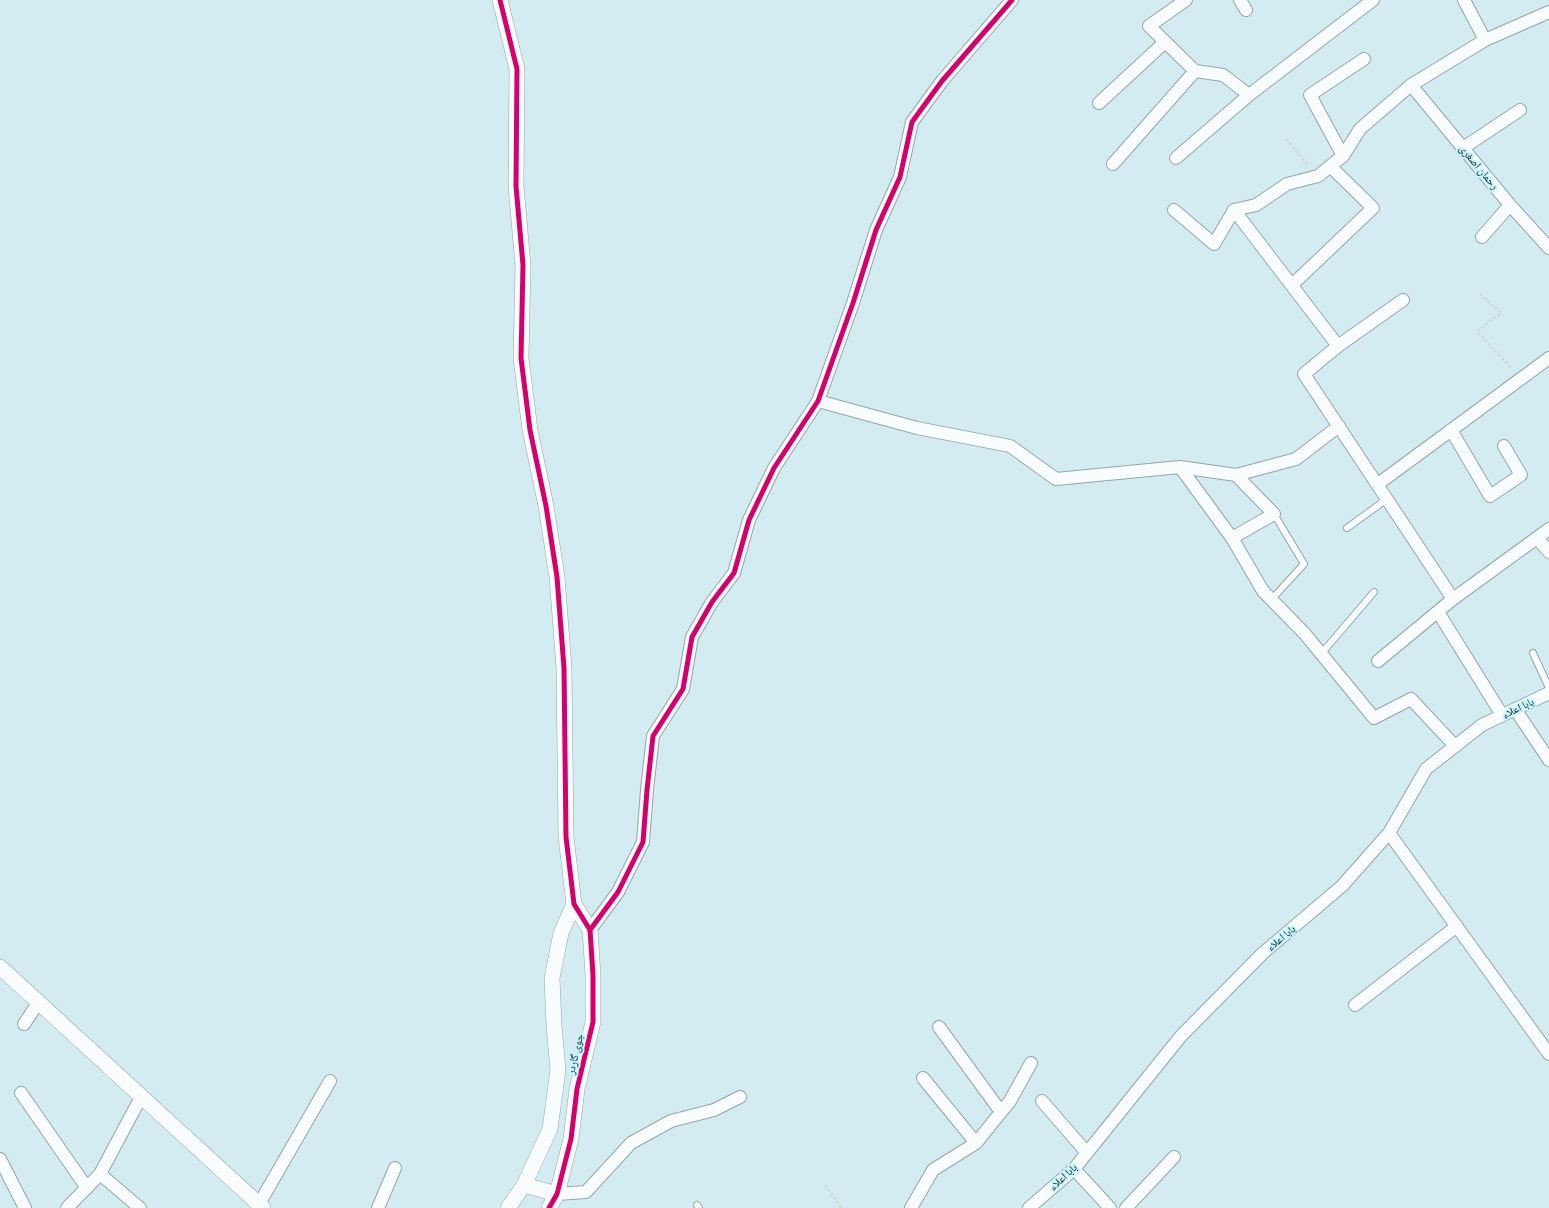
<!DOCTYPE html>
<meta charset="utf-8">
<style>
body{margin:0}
canvas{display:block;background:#d3ecf1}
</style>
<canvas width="1549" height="1208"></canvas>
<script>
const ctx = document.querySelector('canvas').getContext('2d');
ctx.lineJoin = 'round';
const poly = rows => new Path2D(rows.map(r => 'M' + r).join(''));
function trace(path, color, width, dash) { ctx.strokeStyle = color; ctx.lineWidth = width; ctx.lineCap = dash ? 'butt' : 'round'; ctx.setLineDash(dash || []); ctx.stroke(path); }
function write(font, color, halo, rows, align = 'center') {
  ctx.font = font + ' Barlow,"Noto Naskh Arabic",sans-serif'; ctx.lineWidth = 4; ctx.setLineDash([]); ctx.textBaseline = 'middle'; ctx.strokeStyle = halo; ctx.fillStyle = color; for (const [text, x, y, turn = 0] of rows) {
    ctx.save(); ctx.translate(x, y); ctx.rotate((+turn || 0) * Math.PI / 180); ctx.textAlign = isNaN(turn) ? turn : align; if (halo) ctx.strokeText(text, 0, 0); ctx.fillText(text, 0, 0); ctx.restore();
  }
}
const service = poly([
 [1347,528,1387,499],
 [1271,600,1304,564,1274,514],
 [1533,653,1549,688],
 [1321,654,1374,592],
 [697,1205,699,1208]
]);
const minor = poly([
 [1186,0,1149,26,1195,71,1223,75,1249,95,1373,0],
 [1240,0,1246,10],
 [1485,40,1549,12],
 [1411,85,1510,205,1549,248],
 [1099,103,1165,42],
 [1463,148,1520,110],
 [1343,156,1310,95,1364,59],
 [1176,158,1249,95],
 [1113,164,1195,71],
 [1174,210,1214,244,1234,210],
 [1482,237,1510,205],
 [1292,285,1373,208,1330,166],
 [1403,300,1338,346,1304,374,1453,599],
 [1338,346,1234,210,1256,205,1287,184,1318,176,1343,156,1360,129,1411,85,1485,40,1464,0],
 [818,401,917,428,1010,446,1056,479,1180,467,1236,475,1296,459,1339,426],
 [1451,430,1490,496,1521,475,1504,446],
 [1180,467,1232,538,1263,591,1305,634,1374,718,1411,699,1455,746],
 [1378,484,1549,358],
 [1232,538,1274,514,1236,475],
 [1537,538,1549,552],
 [1438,612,1502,715],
 [1378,661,1453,599,1549,529],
 [1515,709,1549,760],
 [1389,833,1549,1054],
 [590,930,618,892,643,842,647,790,653,736,683,689,692,637,712,602,734,573,749,520,774,468,818,401,853,303,876,230,900,177,912,122,942,81,1012,0],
 [1355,1005,1457,926],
 [24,1024,38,1003],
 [939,1027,1001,1112],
 [923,1078,976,1143],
 [21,1093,87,1188],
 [1042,1101,1087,1153],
 [0,1159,25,1208],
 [1074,1169,1110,1208],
 [100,1174,140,1208],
 [557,1194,586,1192,631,1143,671,1121,714,1110,740,1097],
 [259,1204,330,1081],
 [67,1208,100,1174,141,1097],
 [378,1208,395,1168],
 [911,1208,933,1170,976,1143,1010,1101,1031,1063],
 [1029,1208,1074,1169,1181,1036,1263,953,1342,886,1389,833,1426,769,1482,725,1549,693],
 [1126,1208,1174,1157]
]);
const tertiary = poly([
 [500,0,517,69,516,186,523,265,521,358,530,430,546,506,557,577,564,668,566,837,574,904,590,930,593,975,593,1022,577,1089,571,1139,557,1194,549,1208],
 [0,967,263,1208],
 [524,1185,557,1194],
 [508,1208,524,1185,550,1129,558,1070,554,1026,552,978,561,933,574,904]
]);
trace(service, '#93a6aa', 8);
trace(minor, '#93a6aa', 14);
trace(tertiary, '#93a6aa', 16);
trace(poly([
 [1286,139,1308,165],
 [1480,294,1501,313,1477,331,1512,369],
 [825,1185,841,1208]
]), '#d2d9db', 2.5, [3, 2]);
trace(service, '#f8fcfd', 6);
trace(minor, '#f8fcfd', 12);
trace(tertiary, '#f8fcfd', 15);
trace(poly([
 [500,0,517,69,516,186,523,265,521,358,530,430,546,506,557,577,564,668,566,837,574,904,590,930,593,975,593,1022,577,1089,571,1139,557,1194,549,1208],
 [590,930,618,892,643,842,647,790,653,736,683,689,692,637,712,602,734,573,749,520,774,468,818,401,853,303,876,230,900,177,912,122,942,81,1012,0]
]), '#d6006c', 5);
write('11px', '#132528', '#c6f4fe', [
 ["رحمان اصغری",1479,167,50],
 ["بابا اعلاء",1518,708,-26],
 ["بابا اعلاء",1281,938,-40],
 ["جوی گاردر",575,1054,-77],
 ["بابا اعلاء",1063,1177,-43]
]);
</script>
